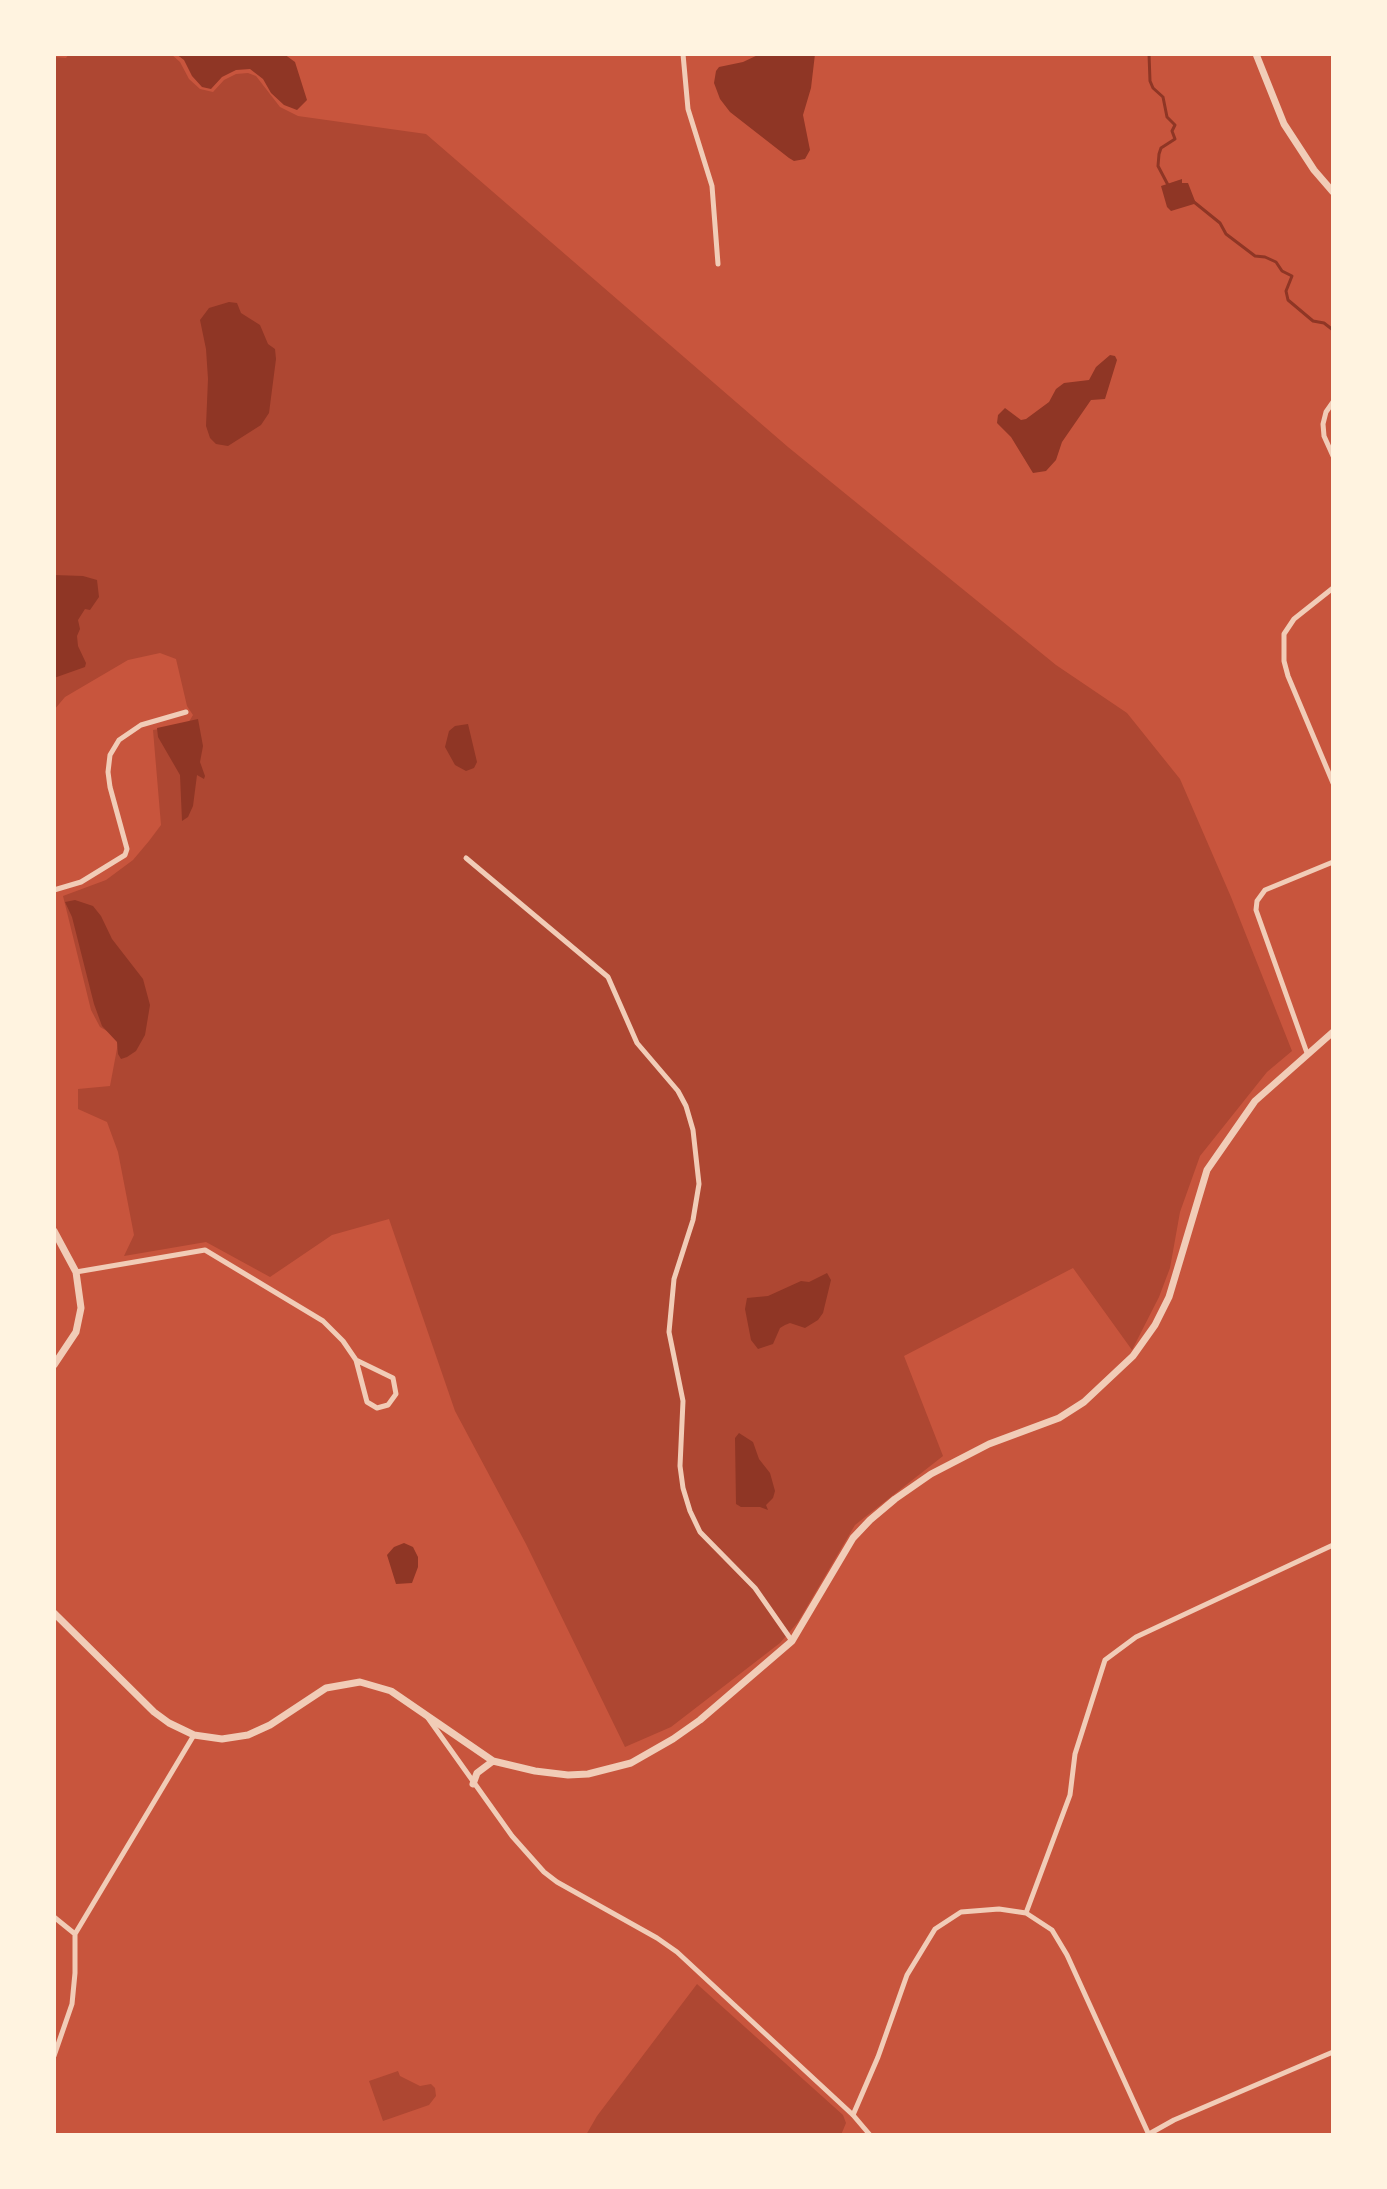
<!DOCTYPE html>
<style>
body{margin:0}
#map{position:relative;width:1387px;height:2189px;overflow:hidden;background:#c8553d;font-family:"Fira Sans Condensed",sans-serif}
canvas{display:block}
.frame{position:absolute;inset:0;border:56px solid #fff3e0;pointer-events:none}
</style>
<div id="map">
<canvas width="1387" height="2189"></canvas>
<div class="frame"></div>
</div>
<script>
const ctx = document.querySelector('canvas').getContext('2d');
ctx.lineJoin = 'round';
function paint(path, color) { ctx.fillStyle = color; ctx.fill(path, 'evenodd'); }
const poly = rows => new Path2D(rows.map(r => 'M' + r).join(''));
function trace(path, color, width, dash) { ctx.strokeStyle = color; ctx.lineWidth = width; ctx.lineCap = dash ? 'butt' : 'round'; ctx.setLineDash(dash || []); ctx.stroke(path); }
paint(poly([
 [69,54,171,54,180,62,189,79,200,89,213,92,224,80,236,74,248,73,256,76,280,107,298,116,426,134,788,447,1056,665,1127,713,1180,779,1231,897,1292,1051,1267,1072,1200,1156,1180,1212,1170,1268,1159,1297,1132,1350,1073,1268,904,1356,943,1456,855,1525,798,1622,780,1643,671,1727,625,1747,526,1544,455,1411,389,1219,332,1235,270,1277,206,1242,124,1256,134,1235,118,1152,107,1122,78,1109,78,1089,110,1086,119,1038,100,1027,91,1010,63,896,106,880,133,860,149,841,161,825,153,730,187,725,193,715,187,706,176,659,160,653,128,660,65,697,54,710,54,57,66,58],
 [697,1984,843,2115,846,2123,841,2135,586,2135,597,2116],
 [398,2071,400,2076,420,2086,431,2084,435,2088,436,2096,429,2105,383,2121,369,2081]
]), '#ae4732');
paint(poly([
 [176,54,284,54,295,62,307,100,297,110,284,105,271,93,263,79,250,69,236,70,222,77,211,89,202,87,192,76,184,60],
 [760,54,815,54,811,88,803,115,810,150,805,159,794,161,789,158,730,112,720,99,714,83,716,71,719,67,743,62],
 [1182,179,1182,183,1188,183,1195,201,1194,204,1171,211,1167,207,1161,186],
 [229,302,237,303,241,313,260,325,268,344,275,349,276,359,269,413,261,425,228,446,216,444,210,438,206,426,208,379,206,349,200,320,209,308],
 [1110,355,1115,356,1117,360,1105,399,1091,400,1062,442,1056,460,1046,471,1033,473,1011,437,997,423,998,415,1005,408,1021,420,1026,419,1049,402,1056,389,1064,383,1089,380,1096,367],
 [54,575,83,576,97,580,99,597,90,610,85,609,78,620,80,629,77,636,78,646,86,663,85,667,54,678],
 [198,719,203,746,200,762,205,776,204,779,197,775,193,806,188,817,182,821,180,775,158,737,157,728],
 [468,724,477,762,474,768,466,771,455,765,445,747,449,731,455,726],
 [75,900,93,906,101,916,112,939,143,979,150,1005,145,1035,136,1051,127,1057,121,1059,118,1054,117,1042,102,1026,94,1004,72,917,65,902],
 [827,1273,831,1280,823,1313,818,1320,805,1328,790,1323,785,1325,780,1328,773,1344,758,1349,751,1340,745,1309,747,1298,768,1296,801,1281,809,1282],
 [739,1433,753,1442,759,1459,770,1473,775,1491,773,1498,766,1505,768,1510,760,1507,741,1507,736,1504,735,1438],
 [404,1543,413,1547,418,1557,418,1567,412,1583,396,1584,387,1555,394,1547]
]), '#8f3625');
trace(poly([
 [1149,54,1150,81,1153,88,1163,97,1167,117,1175,125,1172,131,1175,139,1161,148,1159,154,1158,166,1168,185],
 [1194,202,1220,223,1226,234,1255,256,1265,257,1276,262,1282,271,1292,276,1286,291,1288,300,1313,321,1324,323,1333,330]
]), '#8f3625', 3);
trace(poly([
 [683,54,688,109,712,186,718,264],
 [1333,402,1326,412,1323,424,1324,436,1333,456],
 [1333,588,1294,619,1284,634,1284,661,1288,676,1333,783],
 [466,858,608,977,637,1043,678,1091,686,1106,693,1130,699,1184,693,1220,674,1279,669,1332,683,1401,680,1466,683,1488,690,1511,700,1532,755,1588,792,1641],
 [54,890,81,882,125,855,127,849,110,787,108,772,110,755,119,740,141,725,186,712],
 [1307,1053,1256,910,1257,901,1265,890,1333,862],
 [76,1272,205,1250,323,1321,343,1341,356,1360,367,1402,377,1408,388,1405,396,1394,393,1378,356,1360],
 [428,1718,512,1836,544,1872,557,1882,657,1938,677,1952,853,2115,870,2135],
 [1026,1913,1070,1795,1075,1754,1105,1660,1136,1637,1333,1545],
 [54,1917,75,1934],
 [75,1934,194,1735],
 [54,2056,72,2004,75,1973,75,1934],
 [853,2115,878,2057,907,1975,935,1929,961,1912,999,1909,1026,1913,1052,1930,1067,1955,1149,2135],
 [1149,2134,1174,2120,1333,2052]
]), '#f1ccb7', 5);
trace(poly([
 [1256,54,1284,124,1314,170,1333,192],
 [54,1231,76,1272,81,1308,76,1332,54,1365],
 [54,1613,154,1712,169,1723,194,1735,222,1739,248,1735,270,1725,326,1688,360,1682,391,1691,493,1761,535,1771,568,1775,588,1774,631,1763,673,1739,700,1720,792,1641,853,1538,870,1520,895,1499,931,1474,989,1444,1059,1418,1084,1402,1133,1356,1155,1325,1169,1297,1207,1170,1255,1101,1333,1032],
 [473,1784,477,1773,493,1761]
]), '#f1ccb7', 7);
</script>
